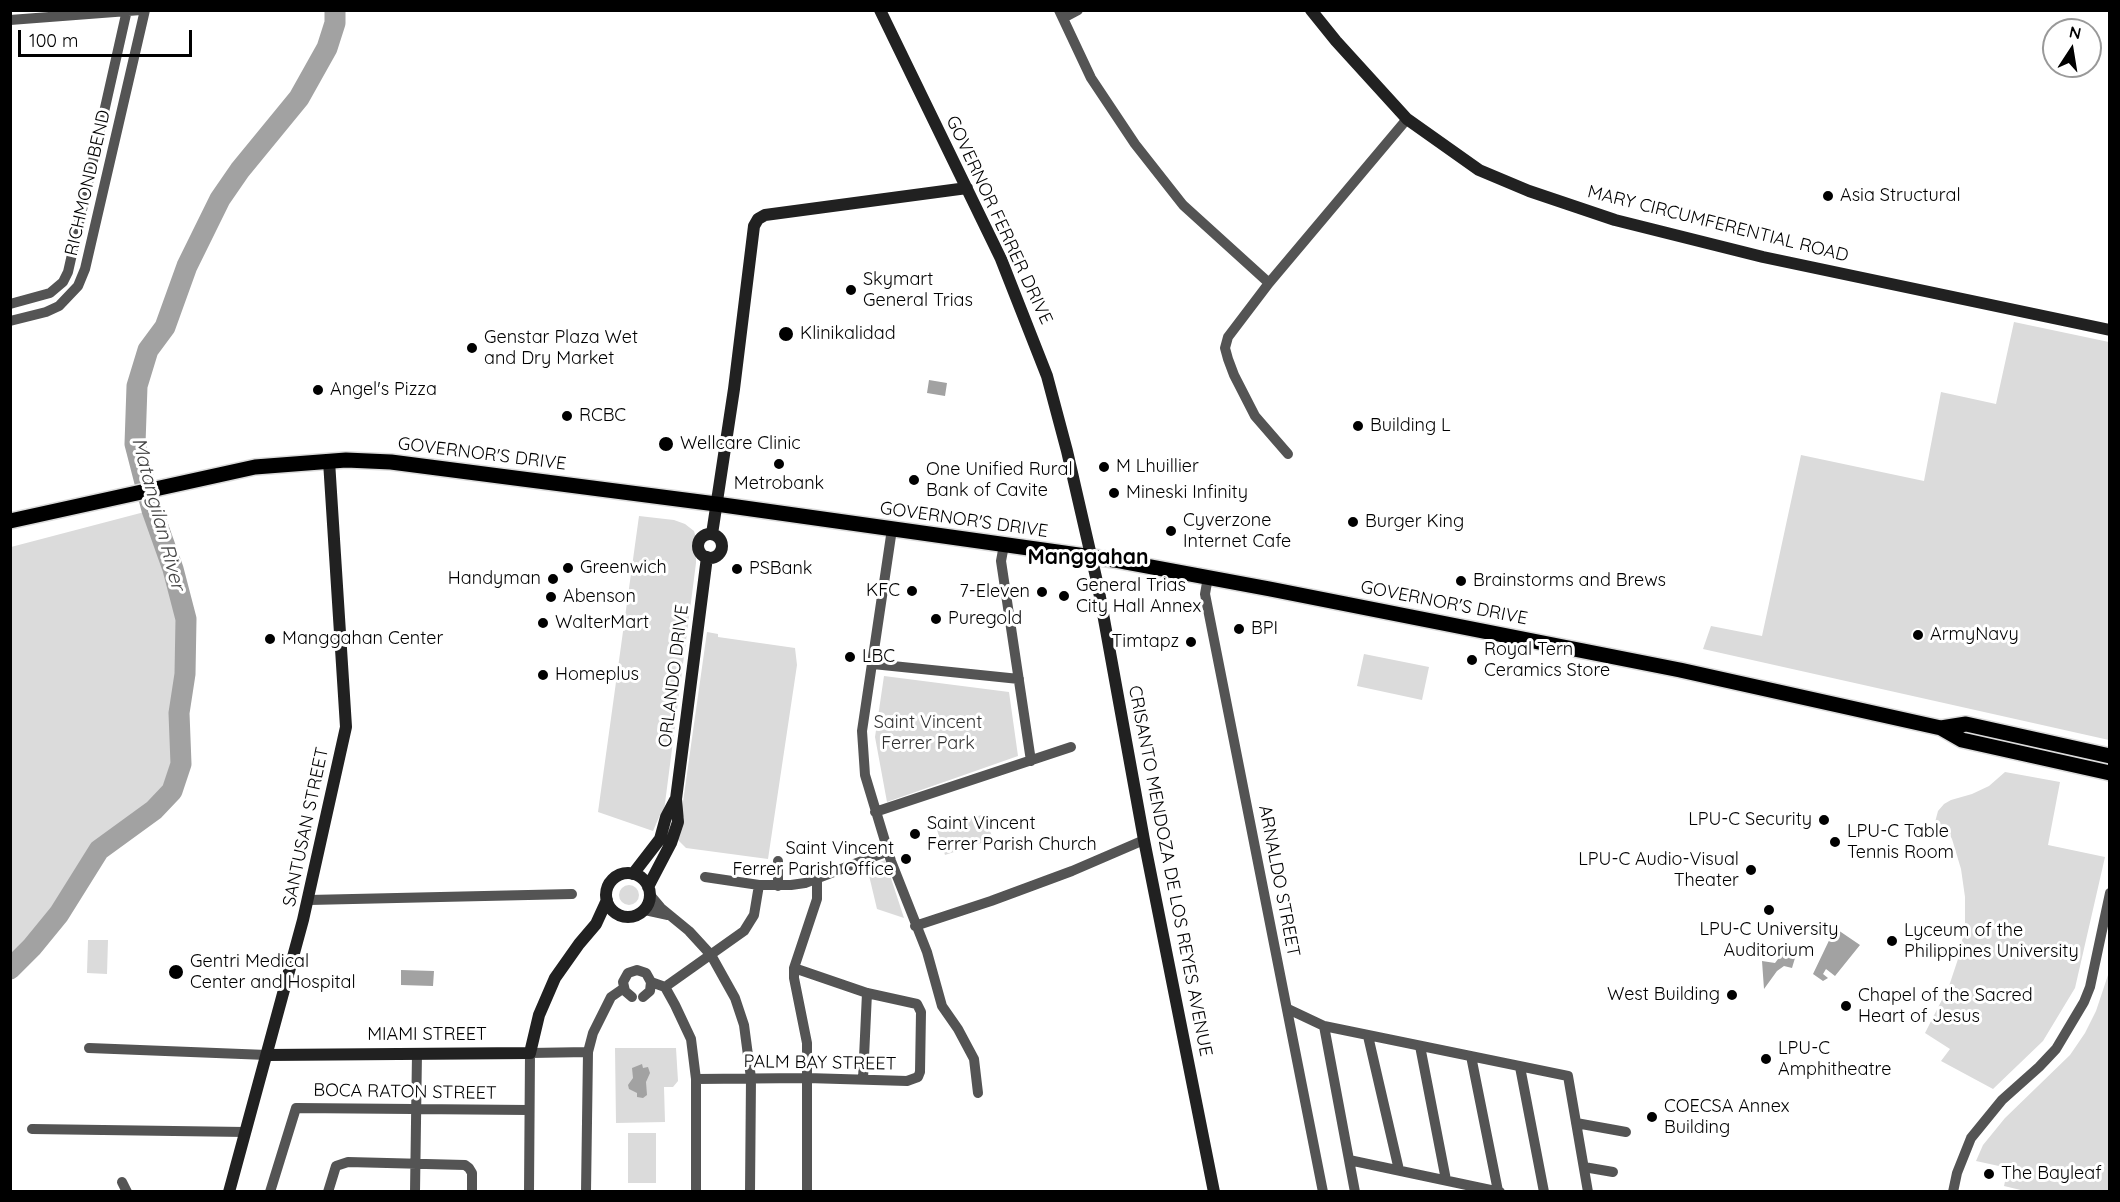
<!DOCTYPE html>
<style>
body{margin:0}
#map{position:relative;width:2120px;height:1202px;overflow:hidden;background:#fff;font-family:Quicksand,sans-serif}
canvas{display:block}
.frame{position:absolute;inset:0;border:12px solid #000;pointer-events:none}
.north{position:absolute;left:2042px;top:18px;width:60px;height:60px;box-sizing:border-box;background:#fff;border:2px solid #999;border-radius:50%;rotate:12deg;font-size:16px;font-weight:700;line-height:24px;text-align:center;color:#000}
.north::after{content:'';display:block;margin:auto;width:21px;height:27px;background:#000;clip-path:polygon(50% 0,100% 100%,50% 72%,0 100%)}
.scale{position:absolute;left:18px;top:30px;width:174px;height:27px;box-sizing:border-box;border:3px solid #000;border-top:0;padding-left:8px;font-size:18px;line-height:21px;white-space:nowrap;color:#000;-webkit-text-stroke:4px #fff;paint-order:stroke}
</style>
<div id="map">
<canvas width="2120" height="1202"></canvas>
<div class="frame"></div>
<div class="north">N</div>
<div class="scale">100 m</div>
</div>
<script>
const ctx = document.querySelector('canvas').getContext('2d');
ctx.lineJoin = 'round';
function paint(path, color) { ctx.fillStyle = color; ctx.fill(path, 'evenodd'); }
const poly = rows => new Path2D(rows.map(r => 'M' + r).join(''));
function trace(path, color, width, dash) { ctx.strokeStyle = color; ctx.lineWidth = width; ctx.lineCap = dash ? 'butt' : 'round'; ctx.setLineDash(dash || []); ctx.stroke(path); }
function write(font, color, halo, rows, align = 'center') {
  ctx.font = font + ' Quicksand,sans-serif'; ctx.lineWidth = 6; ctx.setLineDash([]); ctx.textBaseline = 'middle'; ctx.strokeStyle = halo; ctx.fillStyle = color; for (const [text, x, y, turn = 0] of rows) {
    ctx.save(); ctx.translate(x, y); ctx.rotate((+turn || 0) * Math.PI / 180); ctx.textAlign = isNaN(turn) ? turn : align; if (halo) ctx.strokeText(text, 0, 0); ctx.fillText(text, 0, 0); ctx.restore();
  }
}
paint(poly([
 [2014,322,2109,342,2109,740,1703,649,1711,626,1762,636,1801,455,1924,481,1941,392,1996,404],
 [152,510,173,569,186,619,185,674,179,713,181,764,172,791,154,810,99,850,59,914,11,968,11,547],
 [639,516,674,520,685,524,694,531,696,538,696,563,664,811,660,815,653,831,598,812],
 [707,632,718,634,718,637,795,648,797,665,768,859,686,848,678,840,684,817,681,816],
 [1364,654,1429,667,1422,700,1357,686],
 [884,676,1009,692,1018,756,887,802,875,737],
 [2005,772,2060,782,2048,845,2105,857,2075,988,2043,1041,1993,1089,1941,1061,1950,1049,1925,1033,1949,986,1960,953,1965,924,1965,897,1961,869,1952,839,1947,830,1939,823,1934,826,1938,811,1944,804,1951,800,1972,794,1989,786],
 [984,814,993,839,945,855,937,830],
 [885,860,904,918,877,909,867,867],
 '619 895a10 10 0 1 1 20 0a10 10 0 1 1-20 0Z',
 [88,940,108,940,107,974,87,973],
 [2109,972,2109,1191,2029,1192,2004,1186,2008,1168,1976,1161,1983,1145,2005,1118,2070,1055,2085,1033,2096,1011],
 [615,1048,676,1048,678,1081,673,1087,664,1087,665,1122,616,1123],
 [628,1133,656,1133,656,1183,628,1183]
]), '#dbdbdb');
paint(poly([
 [929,380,947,383,945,396,927,393],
 [1835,928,1860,945,1835,976,1826,969,1823,974,1828,978,1823,981,1813,974],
 [1784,951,1795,958,1792,968,1784,966,1777,971,1764,989,1762,961,1775,963],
 [401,970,434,971,433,986,401,985],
 [642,1064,643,1068,648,1067,650,1073,646,1082,647,1095,643,1098,637,1097,637,1093,629,1089,628,1085,633,1078,632,1068]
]), '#a2a2a2');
trace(poly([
 [10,969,32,947,59,914,99,850,154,810,172,791,181,764,179,713,185,674,186,619,173,569,152,510,135,444,137,386,148,350,165,327,187,266,220,199,240,170,299,98,327,48,335,23,335,10]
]), '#a2a2a2', 21);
const primary = poly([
 [10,521,255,467,346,460,391,462,716,504,1114,560,1270,589,1680,670,1941,728,1962,740,2110,773],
 [1941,728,1966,724,2110,756]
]);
trace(primary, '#dbdbdb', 18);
trace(poly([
 [1059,10,1091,78,1135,144,1183,205,1269,283],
 [1063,18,1078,10],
 [10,20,141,10],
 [10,304,50,293,63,282,68,272,127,10],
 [10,321,46,312,59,306,78,286,85,269,145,10],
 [1288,454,1255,416,1234,375,1228,359,1225,348,1228,337,1269,283,1407,119],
 [892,529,862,731,865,775,891,861,927,952,942,1006,958,1029,974,1059,978,1093],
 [1004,545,1001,561,1031,761],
 [1208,577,1205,594,1323,1192],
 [873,664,1019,679],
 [875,812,1071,747],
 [705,877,759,885,791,885,805,883,883,853],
 [778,886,778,861],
 [650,895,661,908,689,931,711,955,735,998,744,1025,751,1078,750,1192],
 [309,900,572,894],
 [645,910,668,915],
 [915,926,991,901,1072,871,1144,840],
 [651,982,665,987,675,1005,691,1039,696,1079,696,1192],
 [665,987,744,931,754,915,759,885],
 [632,997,625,991,623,982,628,973,637,970,646,973,651,982,650,991,643,997],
 [1288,1009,1324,1026,1568,1076,1588,1192],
 [1324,1026,1355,1192],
 [1368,1036,1399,1170],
 [1420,1046,1446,1180],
 [89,1048,267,1055],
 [1471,1056,1498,1191],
 [1520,1067,1544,1192],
 [696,1079,807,1078,907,1081,918,1077,920,1072,921,1012,917,1004,867,993,794,968],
 [863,1079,867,993],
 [1576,1123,1626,1132],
 [32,1129,245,1132],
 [1349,1160,1500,1192],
 [1584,1167,1613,1172],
 [122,1182,127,1192],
 [270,1192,296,1108,529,1110],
 [328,1192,336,1166,348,1162,465,1165,469,1168,472,1173,472,1192],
 [415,1192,417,1053],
 [529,1192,530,1053,588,1052],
 [586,1192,588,1052,593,1033,611,997,624,988],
 [807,1192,807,1043,794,978,794,968,817,899,817,879],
 [1953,1192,1957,1173,1971,1138,2002,1100,2039,1067,2056,1049,2084,1002,2090,987,2110,893]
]), '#545454', 10);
trace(poly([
 [880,10,1001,259,1047,376,1067,451,1098,586,1144,840,1214,1192],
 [1311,10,1336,41,1407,119,1479,170,1529,191,1615,220,1763,257,2110,330],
 [712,534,734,389,754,226,758,219,765,215,967,188],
 '698 546a12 12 0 1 1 24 0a12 12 0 1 1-24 0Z',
 '606 895a22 22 0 1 1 44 0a22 22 0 1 1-44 0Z',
 [633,874,660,839,666,817,675,800],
 [648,887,671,843,678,822,676,799,707,557],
 [267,1055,530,1053,539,1015,555,978,579,944,596,924,607,900],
 [229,1192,303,920,346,727,329,461]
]), '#212121', 12);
trace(primary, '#000', 15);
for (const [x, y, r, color] of [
 [1828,196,6,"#000"],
 [851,290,6,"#000"],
 [786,334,8,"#000"],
 [472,348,6,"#000"],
 [318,390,6,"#000"],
 [567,416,6,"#000"],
 [1358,426,6,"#000"],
 [666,444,8,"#000"],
 [779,464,6,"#000"],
 [1104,467,6,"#000"],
 [914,480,6,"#000"],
 [1114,493,6,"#000"],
 [1353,522,6,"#000"],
 [1171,531,6,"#000"],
 [568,568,6,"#000"],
 [737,569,6,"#000"],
 [553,579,6,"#000"],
 [1461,581,6,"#000"],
 [912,591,6,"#000"],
 [1042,592,6,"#000"],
 [1064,596,6,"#000"],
 [551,597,6,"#000"],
 [936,619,6,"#000"],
 [543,623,6,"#000"],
 [1239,629,6,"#000"],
 [1918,635,6,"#000"],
 [270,639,6,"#000"],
 [1191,642,6,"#000"],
 [850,657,6,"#000"],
 [1472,660,6,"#000"],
 [543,675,6,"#000"],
 [1824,820,6,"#000"],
 [915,834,6,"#000"],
 [1835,842,6,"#000"],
 [906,859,6,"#000"],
 [1751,870,6,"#000"],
 [1769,910,6,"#000"],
 [1892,941,6,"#000"],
 [176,972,8,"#000"],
 [1732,995,6,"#000"],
 [1846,1006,6,"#000"],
 [1766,1059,6,"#000"],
 [1652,1117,6,"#000"],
 [1989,1174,6,"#000"]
]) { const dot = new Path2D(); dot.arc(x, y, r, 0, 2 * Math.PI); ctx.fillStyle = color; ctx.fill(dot); trace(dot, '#fff', 2); }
write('18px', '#000', '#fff', [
 ["RICHMOND BEND",88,183,-77],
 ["GOVERNOR FERRER DRIVE",999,220,65],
 ["MARY CIRCUMFERENTIAL ROAD",1718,224,14],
 ["GOVERNOR'S DRIVE",482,454,7],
 ["GOVERNOR'S DRIVE",964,520,8],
 ["GOVERNOR'S DRIVE",1444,603,11],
 ["ORLANDO DRIVE",674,676,-83],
 ["SANTUSAN STREET",306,827,-78],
 ["CRISANTO MENDOZA DE LOS REYES AVENUE",1170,871,79],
 ["ARNALDO STREET",1279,881,79],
 ["MIAMI STREET",427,1035],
 ["PALM BAY STREET",820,1063,1],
 ["BOCA RATON STREET",405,1092,1]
]);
write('18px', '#000', '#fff', [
 ["Asia Structural",1840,196],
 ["Skymart",863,280],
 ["General Trias",863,301],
 ["Klinikalidad",800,334],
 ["Genstar Plaza Wet",484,338],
 ["and Dry Market",484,359],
 ["Angel's Pizza",330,390],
 ["RCBC",579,416],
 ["Building L",1370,426],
 ["Wellcare Clinic",680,444],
 ["M Lhuillier",1116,467],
 ["One Unified Rural",926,470],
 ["Bank of Cavite",926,491],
 ["Metrobank",779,484,"center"],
 ["Mineski Infinity",1126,493],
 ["Cyverzone",1183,521],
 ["Internet Cafe",1183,542],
 ["Burger King",1365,522],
 ["Greenwich",580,568],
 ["PSBank",749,569],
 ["Handyman",541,579,"right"],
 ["Brainstorms and Brews",1473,581],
 ["General Trias",1076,586],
 ["City Hall Annex",1076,607],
 ["KFC",900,591,"right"],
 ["7-Eleven",1030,592,"right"],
 ["Abenson",563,597],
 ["Puregold",948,619],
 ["WalterMart",555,623],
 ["BPI",1251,629],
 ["ArmyNavy",1930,635],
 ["Manggahan Center",282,639],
 ["Timtapz",1179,642,"right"],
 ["Royal Tern",1484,650],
 ["Ceramics Store",1484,671],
 ["LBC",862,657],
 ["Homeplus",555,675],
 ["LPU-C Security",1812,820,"right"],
 ["Saint Vincent",927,824],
 ["Ferrer Parish Church",927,845],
 ["LPU-C Table",1847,832],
 ["Tennis Room",1847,853],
 ["Saint Vincent",894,849,"right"],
 ["Ferrer Parish Office",894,870,"right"],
 ["LPU-C Audio-Visual",1739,860,"right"],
 ["Theater",1739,881,"right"],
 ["LPU-C University",1769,930,"center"],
 ["Auditorium",1769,951,"center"],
 ["Lyceum of the",1904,931],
 ["Philippines University",1904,952],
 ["Gentri Medical",190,962],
 ["Center and Hospital",190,983],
 ["West Building",1720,995,"right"],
 ["Chapel of the Sacred",1858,996],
 ["Heart of Jesus",1858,1017],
 ["LPU-C",1778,1049],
 ["Amphitheatre",1778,1070],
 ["COECSA Annex",1664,1107],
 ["Building",1664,1128],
 ["The Bayleaf",2001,1174]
], 'left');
write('18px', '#323232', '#fff', [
 ["Saint Vincent",928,723],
 ["Ferrer Park",928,744]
]);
write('italic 20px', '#434343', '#fff', [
 ["Matangilan River",158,514,75]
]);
write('bold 21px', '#000', '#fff', [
 ["Manggahan",1088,558]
]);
</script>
